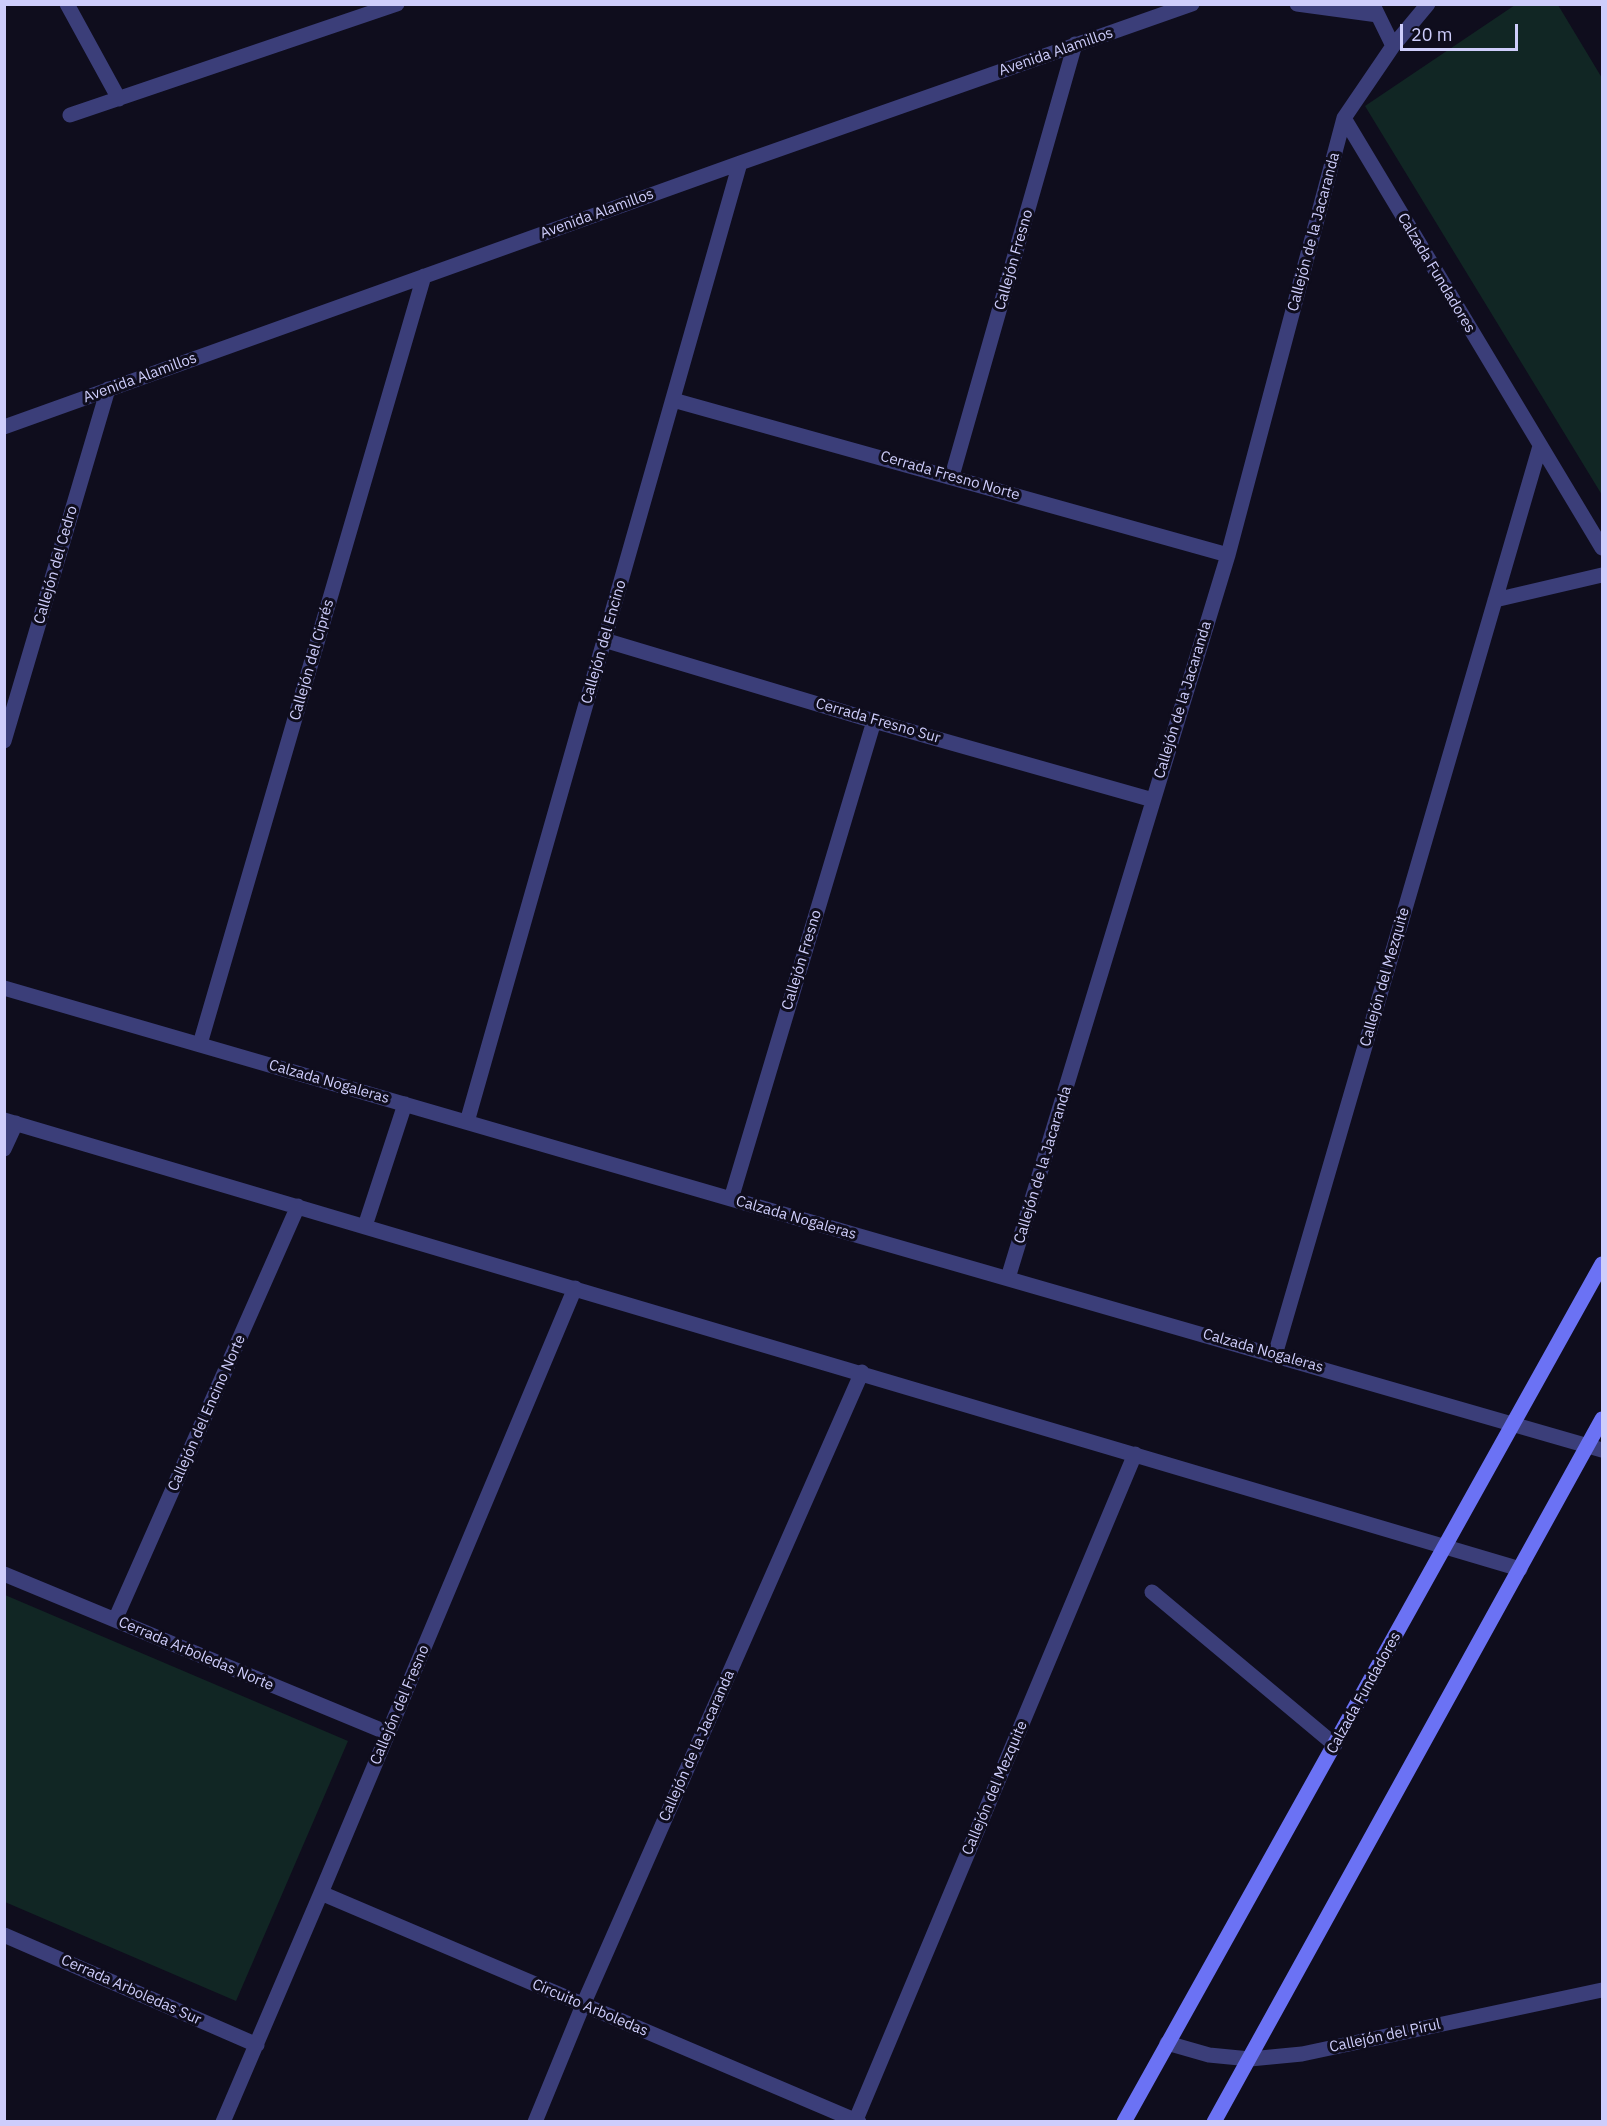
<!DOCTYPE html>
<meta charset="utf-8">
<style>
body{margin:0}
#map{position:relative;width:1607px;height:2126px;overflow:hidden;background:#0f0d1d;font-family:"IBM Plex Sans",sans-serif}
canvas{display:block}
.frame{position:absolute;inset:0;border:6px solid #cecdfb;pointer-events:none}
.scale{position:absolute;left:1400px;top:24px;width:118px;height:27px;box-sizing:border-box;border:3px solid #cecdfb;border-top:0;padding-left:8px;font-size:18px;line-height:21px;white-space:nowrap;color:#cecdfb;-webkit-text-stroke:4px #0f0d1d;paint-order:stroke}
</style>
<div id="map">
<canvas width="1607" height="2126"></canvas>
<div class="frame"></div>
<div class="scale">20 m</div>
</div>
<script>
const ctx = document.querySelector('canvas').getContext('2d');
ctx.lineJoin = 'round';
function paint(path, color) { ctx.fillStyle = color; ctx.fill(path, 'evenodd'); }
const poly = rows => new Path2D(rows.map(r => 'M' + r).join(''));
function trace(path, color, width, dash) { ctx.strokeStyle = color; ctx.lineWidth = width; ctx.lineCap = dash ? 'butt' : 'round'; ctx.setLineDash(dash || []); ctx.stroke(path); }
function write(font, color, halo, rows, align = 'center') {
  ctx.font = font + ' "IBM Plex Sans",sans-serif'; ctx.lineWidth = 6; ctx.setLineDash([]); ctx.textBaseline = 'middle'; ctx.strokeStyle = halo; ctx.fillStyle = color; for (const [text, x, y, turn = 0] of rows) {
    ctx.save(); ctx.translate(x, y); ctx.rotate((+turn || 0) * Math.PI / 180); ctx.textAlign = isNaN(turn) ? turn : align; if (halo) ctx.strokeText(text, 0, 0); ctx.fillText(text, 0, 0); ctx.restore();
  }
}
paint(poly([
 [1515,5,1558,5,1602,78,1602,495,1365,106],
 [5,1595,348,1741,236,2001,5,1902]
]), '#112624');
trace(poly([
 [1152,1592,1335,1745]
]), '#3b3e79', 15);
trace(poly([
 [67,4,119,99],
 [1297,4,1378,15],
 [1374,7,1393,46],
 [70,115,397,4],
 [1344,118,1602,548],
 [673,400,1228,555],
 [4,427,740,163,1192,4],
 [952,476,1075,44],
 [1495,600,1602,575],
 [604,640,874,721,1153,800],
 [4,741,108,389],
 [4,988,731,1199,1602,1450],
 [200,1044,424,276],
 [4,1120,1520,1569],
 [467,1122,740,163],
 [4,1149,16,1123],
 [731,1199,874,721],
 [365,1226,405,1104],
 [1008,1278,1228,555,1344,118,1393,46,1428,4],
 [1275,1355,1540,446],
 [4,1574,388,1733],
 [115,1620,298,1206],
 [321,1893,859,2122],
 [4,1935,257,2045],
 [1167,2043,1209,2055,1250,2059,1302,2054,1602,1990],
 [223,2122,321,1893,575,1288],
 [535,2122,583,2005,862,1372],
 [855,2122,1135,1454]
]), '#3b3e79', 15);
trace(poly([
 [1124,2122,1602,1264],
 [1214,2122,1602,1419]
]), '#6b72f4', 15);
write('15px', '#cecdfb', '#0f0d1d', [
 ["Avenida Alamillos",1056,52,-19],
 ["Avenida Alamillos",597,214,-20],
 ["Callejón de la Jacaranda",1314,232,-75],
 ["Callejón Fresno",1014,260,-74],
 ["Calzada Fundadores",1436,273,59],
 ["Avenida Alamillos",140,378,-20],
 ["Cerrada Fresno Norte",950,476,16],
 ["Callejón del Cedro",56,565,-74],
 ["Callejón del Encino",604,642,-74],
 ["Callejón del Ciprés",312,660,-74],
 ["Callejón de la Jacaranda",1183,700,-73],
 ["Cerrada Fresno Sur",878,721,16],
 ["Callejón Fresno",802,960,-73],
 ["Callejón del Mezquite",1385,977,-74],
 ["Calzada Nogaleras",329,1082,16],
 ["Callejón de la Jacaranda",1043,1165,-73],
 ["Calzada Nogaleras",796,1218,16],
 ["Calzada Nogaleras",1263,1351,16],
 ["Callejón del Encino Norte",207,1413,-66],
 ["Cerrada Arboledas Norte",196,1654,23],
 ["Calzada Fundadores",1364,1693,-61],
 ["Callejón del Fresno",400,1705,-67],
 ["Callejón de la Jacaranda",697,1746,-66],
 ["Callejón del Mezquite",995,1788,-67],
 ["Cerrada Arboledas Sur",131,1990,24],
 ["Circuito Arboledas",590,2008,23],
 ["Callejón del Pirul",1385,2036,-12]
]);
</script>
